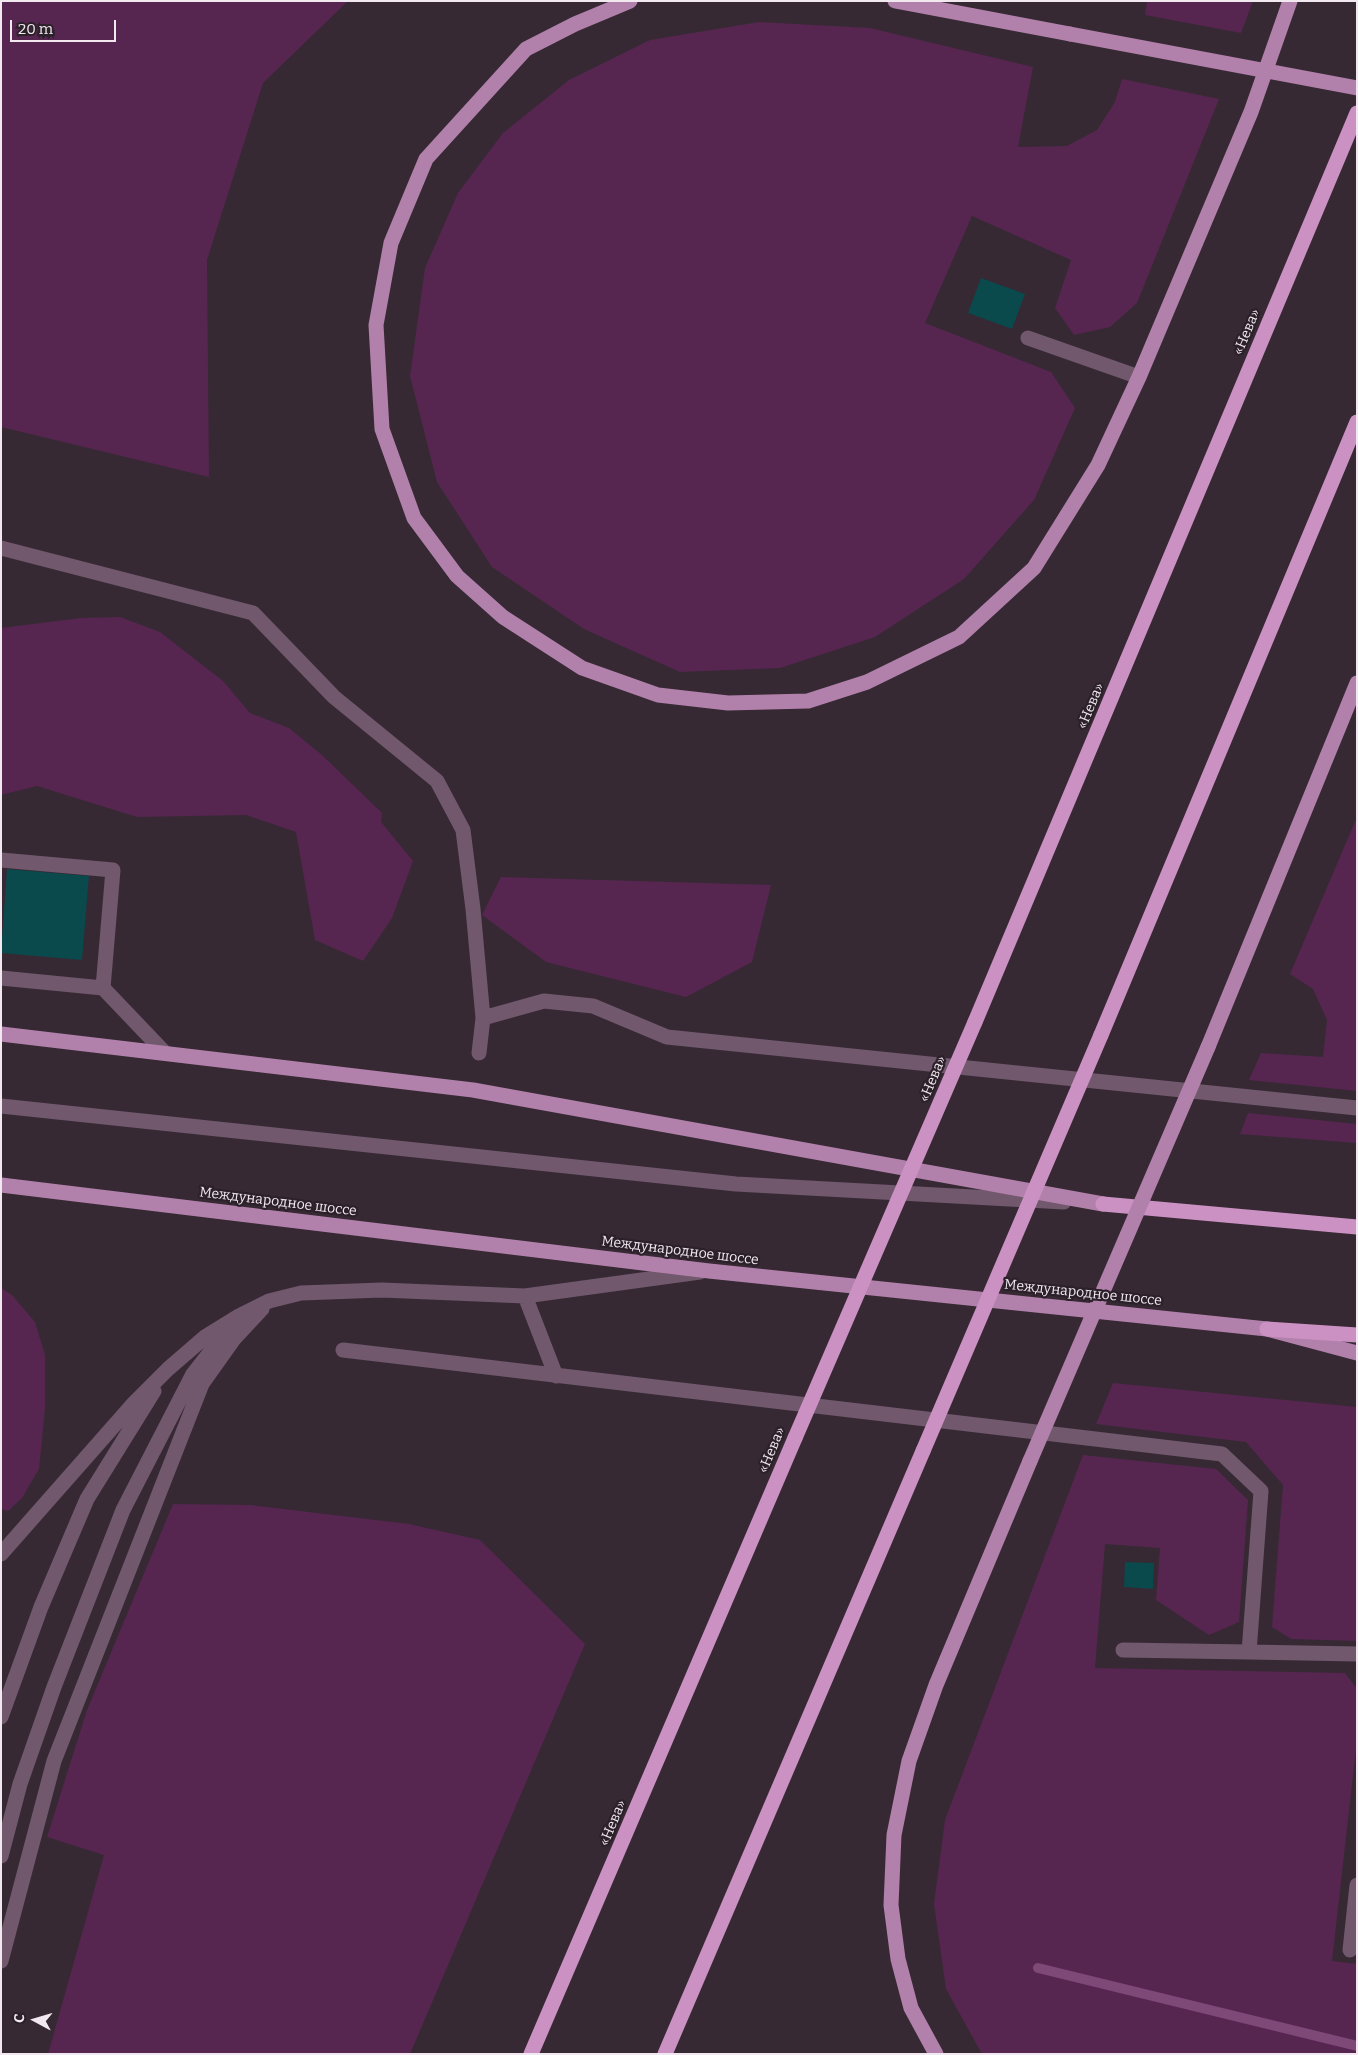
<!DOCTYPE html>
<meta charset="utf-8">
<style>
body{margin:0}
#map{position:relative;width:1358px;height:2055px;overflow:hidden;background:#362934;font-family:Bitter,serif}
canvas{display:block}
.frame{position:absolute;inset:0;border:2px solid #f1e9ef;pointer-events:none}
.north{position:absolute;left:10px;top:1995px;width:50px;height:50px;-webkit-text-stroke:4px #2c202a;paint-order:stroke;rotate:276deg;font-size:14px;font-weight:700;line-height:20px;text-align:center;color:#f1e9ef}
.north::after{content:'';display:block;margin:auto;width:18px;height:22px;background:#f1e9ef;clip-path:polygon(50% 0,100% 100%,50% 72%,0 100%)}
.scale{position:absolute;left:10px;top:20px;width:106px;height:22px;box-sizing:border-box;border:2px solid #f1e9ef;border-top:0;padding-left:6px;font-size:15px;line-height:18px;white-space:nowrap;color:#f1e9ef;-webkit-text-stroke:4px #2c202a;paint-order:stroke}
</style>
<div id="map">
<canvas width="1358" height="2055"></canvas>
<div class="frame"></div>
<div class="north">С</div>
<div class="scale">20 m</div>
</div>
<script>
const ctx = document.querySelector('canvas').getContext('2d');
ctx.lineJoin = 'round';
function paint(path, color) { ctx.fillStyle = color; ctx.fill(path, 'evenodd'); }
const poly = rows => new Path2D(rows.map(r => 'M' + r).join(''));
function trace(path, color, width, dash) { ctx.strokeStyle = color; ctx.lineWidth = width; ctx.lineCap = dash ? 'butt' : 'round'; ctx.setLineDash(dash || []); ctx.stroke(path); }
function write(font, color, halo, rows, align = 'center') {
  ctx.font = font + ' Bitter,serif'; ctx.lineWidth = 4.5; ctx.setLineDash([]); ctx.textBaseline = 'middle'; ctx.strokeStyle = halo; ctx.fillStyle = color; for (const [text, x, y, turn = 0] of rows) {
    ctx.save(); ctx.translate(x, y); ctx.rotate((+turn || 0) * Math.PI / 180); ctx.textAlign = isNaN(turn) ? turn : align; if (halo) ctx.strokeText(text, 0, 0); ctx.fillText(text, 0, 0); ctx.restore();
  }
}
paint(poly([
 [1,1,348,1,263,83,207,260,209,477,1,427],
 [1147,1,1253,1,1241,33,1145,15],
 [759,22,870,28,1033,67,1018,147,1067,146,1097,130,1115,102,1122,79,1219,99,1137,303,1110,327,1074,335,1055,308,1071,260,972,216,925,323,1051,372,1075,408,1034,500,964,579,875,637,780,668,680,672,584,629,492,567,437,482,410,376,425,268,458,193,503,133,569,80,650,40],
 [120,617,160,632,223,681,250,713,289,728,322,755,382,813,381,822,413,861,392,918,363,961,315,940,296,832,246,815,137,817,37,786,1,795,1,628,81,618],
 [1357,817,1357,1091,1249,1080,1261,1053,1323,1057,1327,1020,1313,989,1290,974],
 [501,877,771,885,752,962,686,997,546,962,482,915],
 [1248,1113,1357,1124,1357,1143,1240,1134],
 [1,1288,12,1295,35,1322,45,1355,45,1408,39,1469,22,1498,8,1511,1,1509],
 [1113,1383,1357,1407,1357,1641,1291,1639,1272,1627,1283,1485,1246,1442,1096,1424],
 [1083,1455,1216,1469,1248,1500,1239,1622,1209,1635,1156,1600,1160,1548,1105,1544,1095,1668,1345,1673,1357,1689,1357,1740,1332,1961,1357,1964,1357,2054,982,2054,946,1989,934,1904,945,1820],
 [173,1504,250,1505,409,1524,480,1540,585,1644,410,2054,48,2054,104,1855,47,1837,87,1710]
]), '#562650');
trace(poly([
 [1038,1968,1357,2046]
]), '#7e4877', 10);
paint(poly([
 [981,278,1025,294,1012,329,968,313],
 [7,869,89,876,82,960,1,953],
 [1125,1562,1154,1563,1153,1589,1124,1587]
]), '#0a494c');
trace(poly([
 [1028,338,1139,377],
 [1,548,253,613,334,697,437,781,463,830,473,909,483,1018,479,1053],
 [1,860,113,870,103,988],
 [1,978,103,988,165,1053],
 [483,1018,544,1001,593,1006,667,1037,1357,1108],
 [1,1106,736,1184,1064,1202],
 [525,1296,556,1376],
 [343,1350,1222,1454,1261,1491,1249,1652,1357,1654],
 [1,1554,134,1403,168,1369,205,1337,239,1316,269,1301,301,1293,382,1290,525,1296,700,1272],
 [1123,1650,1249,1652],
 [1,1717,41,1607,87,1499,154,1391],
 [1,1856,20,1784,54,1687,123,1510,193,1374,232,1324],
 [1350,1950,1357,1885],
 [1,1961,54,1761,202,1384,234,1339,262,1309]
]), '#71586d', 15);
trace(poly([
 [630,1,575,24,526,49,426,159,391,243,376,325,382,429,414,518,457,576,503,617,582,668,658,695,728,703,808,701,867,682,959,637,1034,568,1098,465,1139,377,1251,112,1290,1],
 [895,1,1070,34],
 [1,1034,473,1090,1103,1204],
 [1208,1047,1357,683],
 [1,1185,709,1271,1267,1329,1357,1353],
 [936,2054,911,2008,898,1959,891,1905,894,1835,909,1761,936,1685,1030,1461]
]), '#b281ab', 15);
trace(poly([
 [975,1022,1357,113],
 [1101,1035,1357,422],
 [1103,1204,1357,1227],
 [1267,1329,1357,1335],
 [531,2054,795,1438],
 [665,2054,923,1451]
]), '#cc91c3', 15);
trace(poly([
 [1070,34,1357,88],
 [1030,1461,1208,1047]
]), '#b281ab', 15);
trace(poly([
 [795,1438,975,1022],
 [923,1451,1101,1035]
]), '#cc91c3', 15);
write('14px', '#f1e9ef', '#2c202a', [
 ["«Нева»",1247,332,-67],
 ["«Нева»",1091,706,-67],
 ["«Нева»",933,1079,-67],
 ["Международное шоссе",278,1202,7],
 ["Международное шоссе",680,1251,7],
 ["Международное шоссе",1083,1293,6],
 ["«Нева»",772,1450,-67],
 ["«Нева»",613,1823,-67]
]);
</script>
